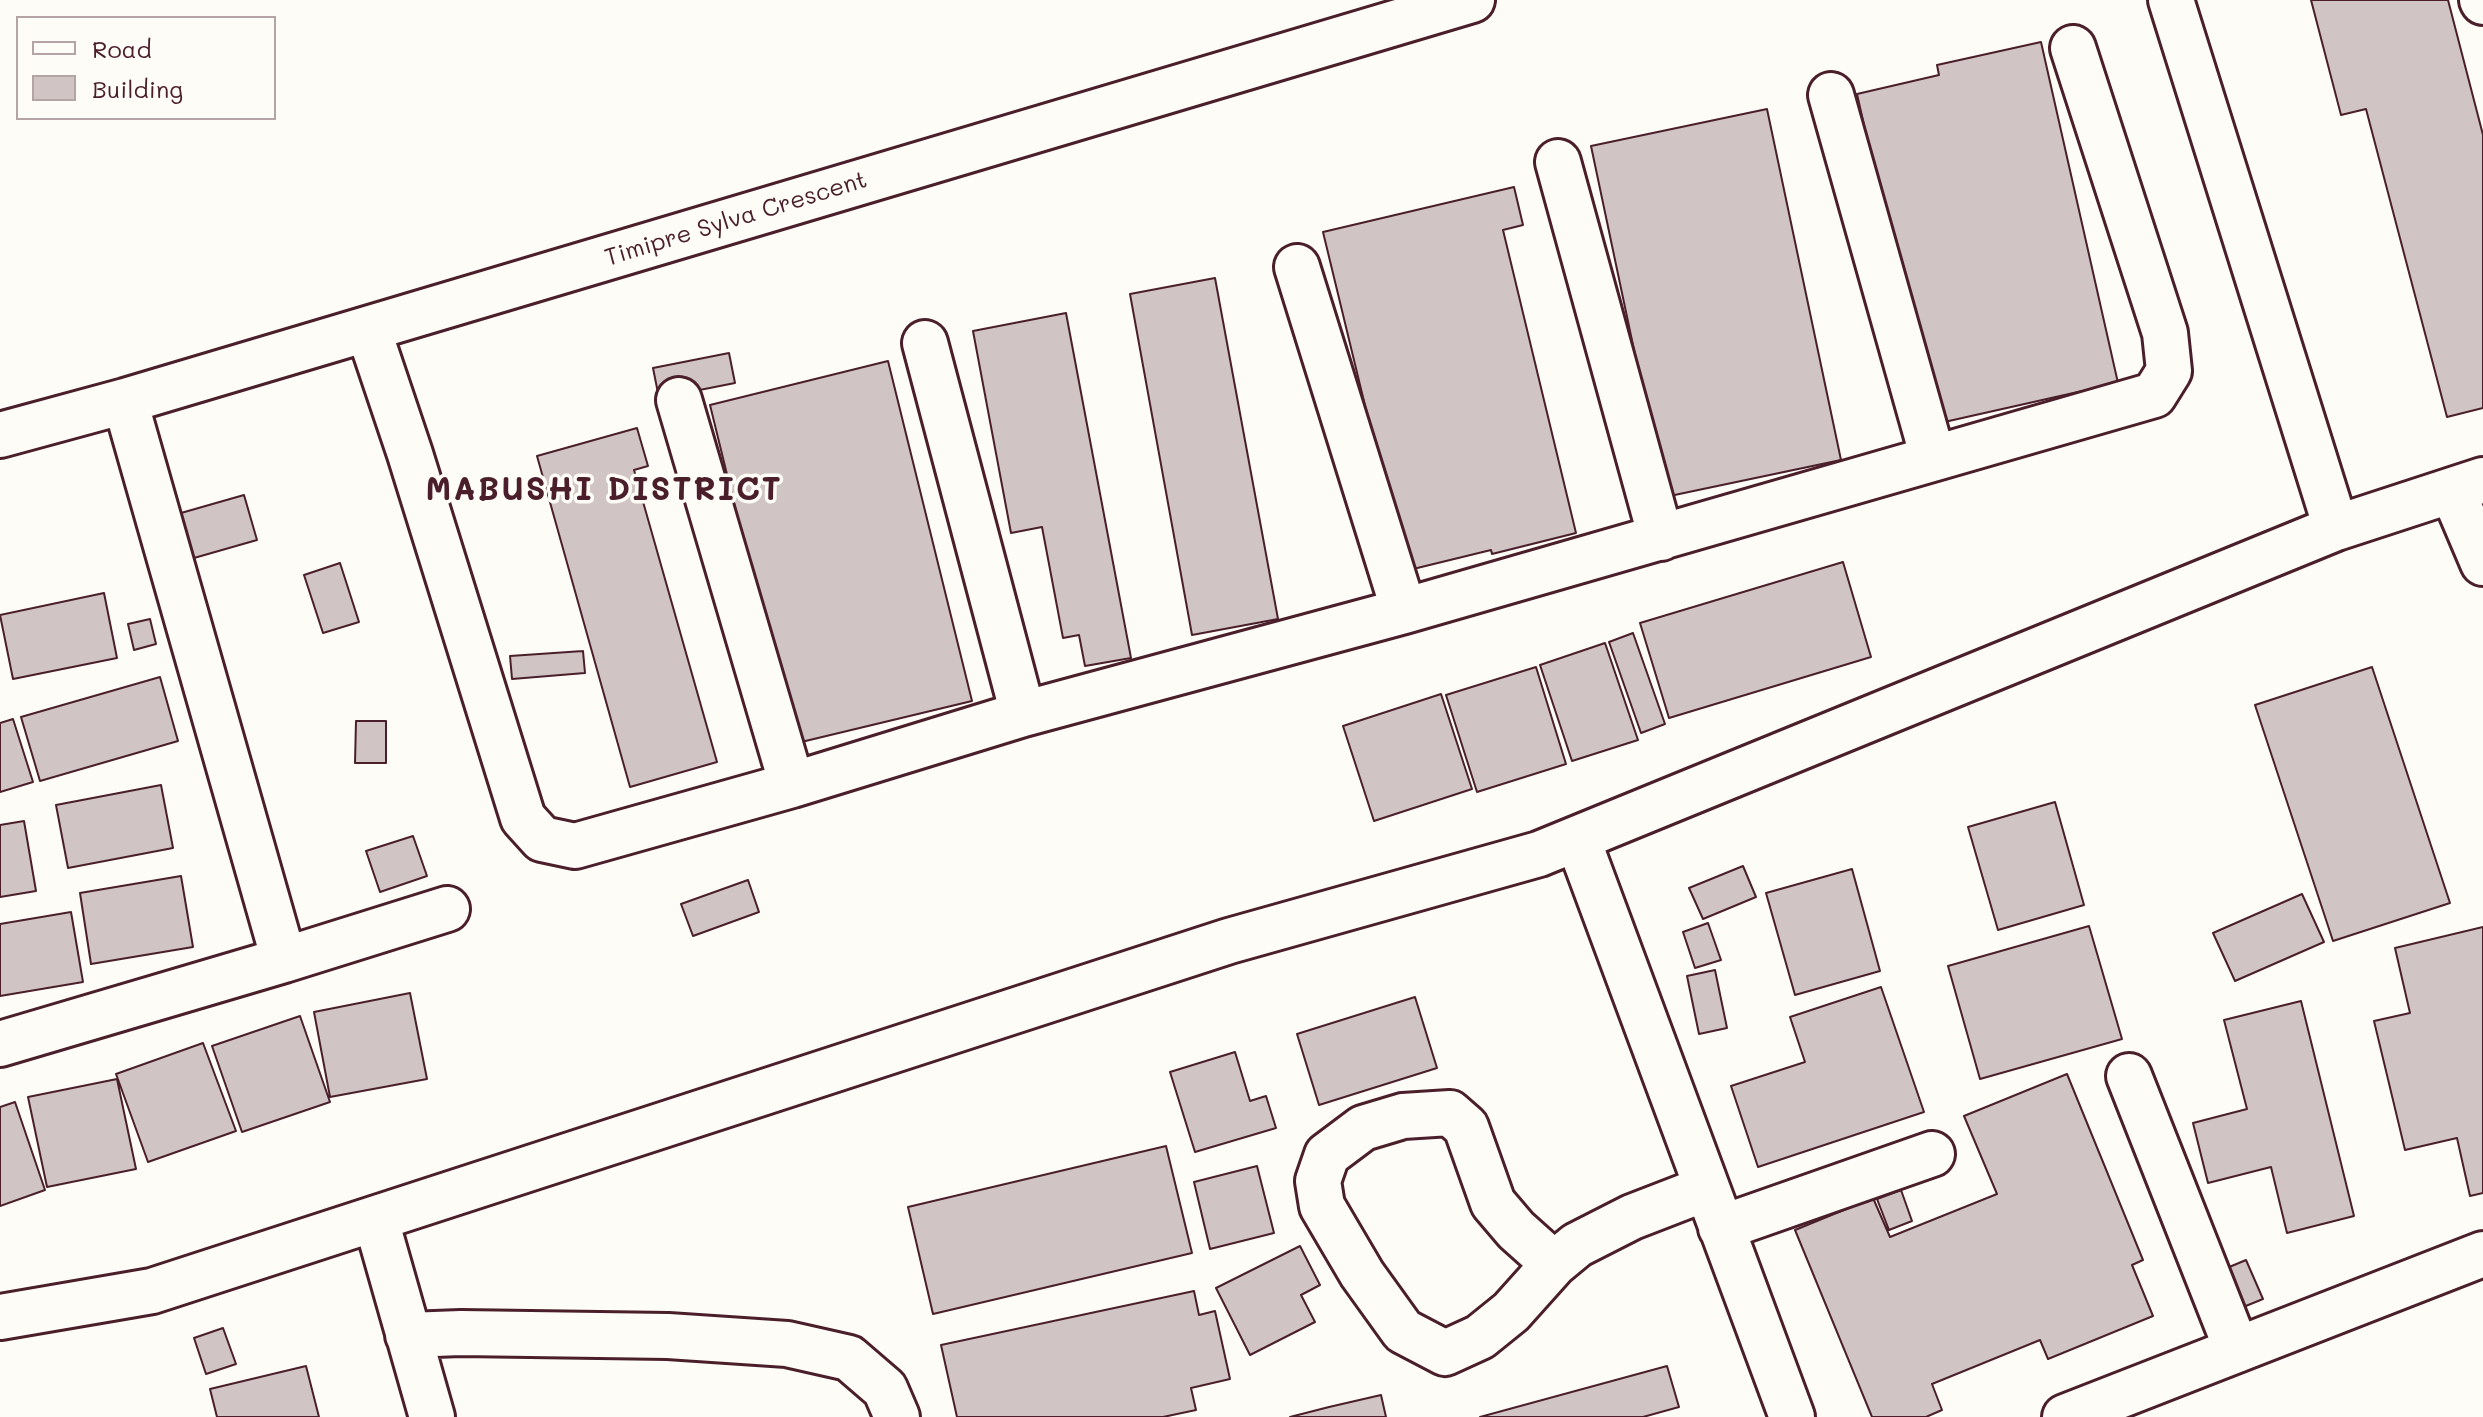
<!DOCTYPE html>
<style>
body{margin:0}
#map{position:relative;width:2483px;height:1417px;overflow:hidden;background:#fdfcf7;font-family:Mali,sans-serif}
canvas{display:block}
.legend{position:absolute;left:16px;top:16px;width:260px;height:104px;box-sizing:border-box;background:#fdfcf7;border:2px solid #b5a4a5;margin:0;padding:10px 14px;list-style:none;font-size:24px;color:#4a1f2b}
.legend li{display:flex;align-items:center;gap:16px;height:40px}
.legend b{width:40px;border:2px solid #b5a4a5}
</style>
<div id="map">
<canvas width="2483" height="1417"></canvas>
<ul class="legend">
<li><b style="height:10px;background:#fdfcf7"></b>Road</li>
<li><b style="height:22px;background:#d0c5c4"></b>Building</li>
</ul>
</div>
<script>
const ctx = document.querySelector('canvas').getContext('2d');
ctx.lineJoin = 'round';
function paint(path, color) { ctx.fillStyle = color; ctx.fill(path, 'evenodd'); }
const poly = rows => new Path2D(rows.map(r => 'M' + r).join(''));
function trace(path, color, width, dash) { ctx.strokeStyle = color; ctx.lineWidth = width; ctx.lineCap = dash ? 'butt' : 'round'; ctx.setLineDash(dash || []); ctx.stroke(path); }
function write(font, color, halo, rows, align = 'center') {
  ctx.font = font + ' Mali,sans-serif'; ctx.lineWidth = 7; ctx.setLineDash([]); ctx.textBaseline = 'middle'; ctx.strokeStyle = halo; ctx.fillStyle = color; for (const [text, x, y, turn = 0] of rows) {
    ctx.save(); ctx.translate(x, y); ctx.rotate((+turn || 0) * Math.PI / 180); ctx.textAlign = isNaN(turn) ? turn : align; if (halo) ctx.strokeText(text, 0, 0); ctx.fillText(text, 0, 0); ctx.restore();
  }
}
const building = poly([
 [2311,0,2448,0,2483,135,2483,408,2447,417,2366,109,2341,115,2311,0],
 [2041,42,2118,383,1931,425,1857,94,1939,75,1937,65,2041,42],
 [1767,109,1841,460,1665,497,1591,146,1767,109],
 [1514,187,1523,225,1503,230,1576,533,1492,554,1491,550,1405,571,1323,232,1514,187],
 [1215,278,1278,619,1192,635,1130,294,1215,278],
 [1066,313,1131,658,1085,666,1079,635,1063,638,1042,527,1011,533,973,331,1066,313],
 [729,353,735,383,659,398,653,368,729,353],
 [888,361,972,701,793,744,710,405,888,361],
 [637,428,648,466,634,470,717,762,630,787,537,456,637,428],
 [244,495,257,540,194,558,181,513,244,495],
 [1843,562,1871,657,1669,718,1640,623,1843,562],
 [340,563,359,622,323,633,304,575,340,563],
 [104,593,117,658,13,679,0,615,104,593],
 [150,619,156,644,134,650,128,624,150,619],
 [1633,633,1665,724,1641,733,1609,642,1633,633],
 [1605,643,1638,740,1572,761,1540,665,1605,643],
 [583,651,585,673,512,679,510,656,583,651],
 [1536,667,1566,764,1477,792,1446,695,1536,667],
 [2372,667,2450,903,2333,941,2255,705,2372,667],
 [160,677,178,741,40,781,21,717,160,677],
 [1441,694,1472,789,1374,821,1343,726,1441,694],
 [13,719,33,782,0,792,0,723,13,719],
 [356,721,386,721,386,763,355,763,356,721],
 [161,785,173,848,68,868,56,805,161,785],
 [2055,802,2084,905,1998,930,1968,827,2055,802],
 [24,821,36,891,0,897,0,825,24,821],
 [413,836,427,876,380,892,366,851,413,836],
 [1743,866,1756,897,1703,919,1689,888,1743,866],
 [1852,869,1880,971,1795,995,1766,893,1852,869],
 [181,876,193,947,91,964,80,893,181,876],
 [748,880,759,912,693,936,681,904,748,880],
 [2302,894,2324,942,2235,981,2213,933,2302,894],
 [71,912,83,982,0,996,0,924,71,912],
 [1708,923,1721,960,1695,968,1683,932,1708,923],
 [2089,926,2122,1039,1980,1079,1948,966,2089,926],
 [2483,927,2483,1193,2470,1196,2457,1138,2405,1150,2374,1021,2410,1013,2395,948,2483,927],
 [1715,970,1727,1028,1699,1034,1687,976,1715,970],
 [1881,987,1924,1112,1758,1167,1731,1086,1805,1062,1790,1017,1881,987],
 [410,993,427,1079,330,1097,314,1012,410,993],
 [1415,997,1437,1068,1319,1105,1297,1034,1415,997],
 [2301,1001,2354,1216,2287,1233,2271,1167,2208,1183,2193,1123,2247,1109,2224,1020,2301,1001],
 [300,1016,330,1102,242,1132,212,1046,300,1016],
 [203,1043,236,1131,148,1162,116,1074,203,1043],
 [1235,1052,1250,1101,1266,1096,1276,1128,1195,1152,1170,1072,1235,1052],
 [2067,1074,2143,1260,2132,1265,2153,1316,2048,1359,2040,1340,1932,1384,1942,1410,1926,1417,1872,1417,1795,1230,1873,1198,1890,1237,1997,1194,1964,1116,2067,1074],
 [117,1079,136,1169,47,1187,28,1097,117,1079],
 [15,1102,45,1190,0,1206,0,1107,15,1102],
 [1166,1146,1192,1253,933,1314,908,1207,1166,1146],
 [1257,1166,1274,1233,1210,1249,1194,1182,1257,1166],
 [1901,1190,1912,1221,1889,1230,1877,1199,1901,1190],
 [1300,1246,1320,1285,1301,1295,1315,1322,1250,1355,1216,1288,1300,1246],
 [2246,1260,2263,1299,2231,1312,2215,1273,2246,1260],
 [1194,1291,1199,1315,1215,1311,1230,1379,1191,1388,1196,1410,1163,1417,957,1417,941,1345,1194,1291],
 [223,1328,236,1364,206,1374,194,1338,223,1328],
 [306,1366,319,1417,217,1417,210,1389,306,1366],
 [1667,1366,1679,1407,1643,1417,1480,1417,1667,1366],
 [1381,1395,1386,1417,1290,1417,1329,1407,1381,1395]
]);
paint(building, '#d0c5c4');
trace(building, '#4a1f2b', 2);
const minor = poly([
 [2171,0,2336,528],
 [2482,0,2483,2],
 [1831,95,1933,458],
 [1558,162,1661,538],
 [1297,267,1404,611],
 [368,329,410,454,523,818,542,839,575,846,792,785,1023,714,1404,611,2154,395,2169,371,2165,333,2073,48],
 [925,343,1023,714],
 [679,400,792,785],
 [0,435,125,401,1472,0],
 [2452,490,2483,563],
 [1578,840,1792,1417],
 [284,960,447,909],
 [0,1044,284,960,125,401],
 [2129,1076,2237,1350],
 [376,1220,432,1417],
 [1721,1228,1932,1154],
 [1554,1264,1516,1230,1493,1203,1466,1127,1450,1113,1403,1116,1363,1128,1327,1155,1318,1181,1322,1206,1362,1274,1403,1331,1445,1353,1480,1337,1511,1312,1554,1264,1577,1245,1632,1217,1707,1188],
 [0,1317,152,1291,1229,941,1539,854,2336,528,2483,480],
 [408,1335,461,1333,668,1336,787,1344,849,1358,885,1389,897,1417],
 [2065,1417,2483,1254]
]);
trace(minor, '#4a1f2b', 50);
trace(minor, '#fdfcf7', 44);
write('24px', '#4a1f2b', '#fdfcf7', [
 ["Timipre Sylva Crescent",736,219,-17]
]);
ctx.letterSpacing = '2px';
write('bold 32px', '#4a1f2b', '#fdfcf7', [
 ["MABUSHI DISTRICT",604,490]
]);
ctx.letterSpacing = '0px';
</script>
